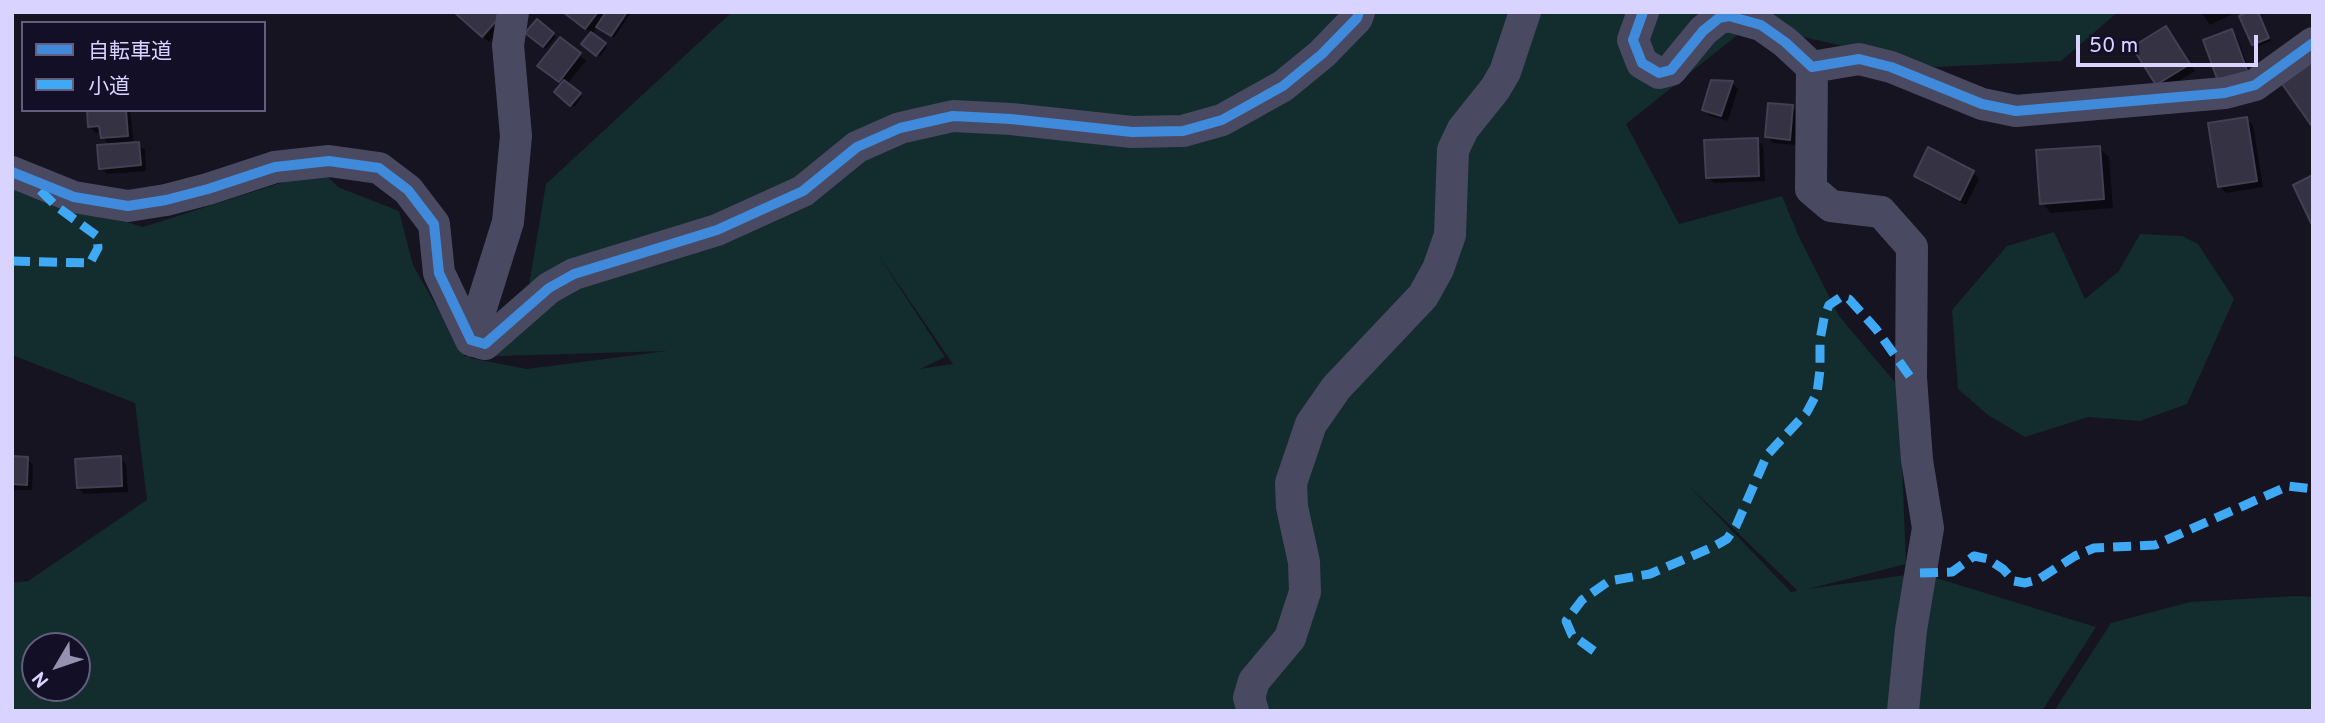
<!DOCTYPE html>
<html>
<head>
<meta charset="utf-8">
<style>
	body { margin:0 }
	#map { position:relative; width:2325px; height:723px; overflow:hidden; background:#161421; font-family:Overpass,"Noto Sans JP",sans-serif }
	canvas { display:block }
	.frame { position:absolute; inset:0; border:14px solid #d9d4ff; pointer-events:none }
	.legend { position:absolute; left:21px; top:21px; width:245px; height:91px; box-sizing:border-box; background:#130f26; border:2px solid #625e7d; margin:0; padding:9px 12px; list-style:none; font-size:21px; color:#d9d4ff }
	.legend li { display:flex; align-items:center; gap:14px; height:35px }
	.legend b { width:35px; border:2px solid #625e7d }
	.north { position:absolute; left:21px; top:632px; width:70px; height:70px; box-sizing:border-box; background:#130f26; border:2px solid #625e7d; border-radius:50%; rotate:231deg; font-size:19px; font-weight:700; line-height:28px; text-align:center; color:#d9d4ff }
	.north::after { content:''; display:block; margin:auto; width:24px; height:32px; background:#9591b1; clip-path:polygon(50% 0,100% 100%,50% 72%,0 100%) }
	.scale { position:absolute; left:2076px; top:35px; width:182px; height:32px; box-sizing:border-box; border:4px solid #d9d4ff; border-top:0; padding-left:9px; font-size:21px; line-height:24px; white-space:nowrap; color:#d9d4ff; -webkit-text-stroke:5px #130f26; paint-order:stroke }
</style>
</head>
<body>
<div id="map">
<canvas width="2325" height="723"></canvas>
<div class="frame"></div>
<ul class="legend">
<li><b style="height:9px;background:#408adc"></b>自転車道</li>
<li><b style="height:9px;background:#3fa9f5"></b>小道</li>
</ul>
<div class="north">N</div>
<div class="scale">50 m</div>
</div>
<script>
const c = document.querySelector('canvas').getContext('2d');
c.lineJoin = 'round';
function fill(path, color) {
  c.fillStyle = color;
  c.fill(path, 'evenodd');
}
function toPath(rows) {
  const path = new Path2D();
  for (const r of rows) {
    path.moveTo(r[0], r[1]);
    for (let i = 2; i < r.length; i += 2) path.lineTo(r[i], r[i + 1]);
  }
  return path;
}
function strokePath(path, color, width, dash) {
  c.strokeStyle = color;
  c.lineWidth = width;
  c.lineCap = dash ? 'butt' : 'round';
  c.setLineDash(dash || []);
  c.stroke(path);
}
const green = toPath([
	[732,12,2118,12,2061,61,1936,67,1750,25,1626,124,1679,224,1782,196,1799,237,1839,316,1899,387,1906,564,1808,589,1920,573,2096,627,2042,711,12,711,12,583,28,581,147,500,135,403,12,355,12,187,143,227,321,170,338,187,399,211,413,265,465,357,594,271,528,291,546,184],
	[877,253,953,364,920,369,945,357],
	[667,351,527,369,470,358,470,357],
	[1689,486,1797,590,1797,591,1791,592],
	[35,646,77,646,77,688,35,688],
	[2054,232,2085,299,2119,271,2140,234,2182,236,2198,244,2234,299,2187,404,2140,421,2088,417,2025,437,1988,415,1958,389,1952,310,2007,246],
	[2296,596,2313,597,2313,711,2054,711,2111,623,2190,602]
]);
const shadow = toPath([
	[563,12,628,12,630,14,614,38,598,26,591,35,607,47,600,57,586,47,592,33],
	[2201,12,2237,12,2210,25],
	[2258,12,2271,41,2257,47,2242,17],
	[456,13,510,18,489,42],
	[537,21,556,37,546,49,527,33],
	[2166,28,2172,34,2195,71,2163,90,2157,84],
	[2231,31,2237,37,2253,79,2227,89],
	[560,39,586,61,567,84,582,97,574,107,556,92,562,85,545,72],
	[1732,83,1738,89,1728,121,1710,116,1704,109],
	[1792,107,1798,113,1796,145,1773,143,1767,136],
	[88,110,130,110,134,144,138,144,145,150,146,171,107,174,101,168,111,146,102,137,102,132,96,133,90,127],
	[2246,119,2253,125,2263,187,2226,193,2219,186],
	[1757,139,1763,146,1765,181,1714,183,1708,177],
	[2099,148,2109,157,2113,208,2051,213,2042,203],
	[1929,150,1973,172,1979,179,1966,205,1922,182,1916,176],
	[12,458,27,459,33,465,32,490,12,490],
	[120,458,126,464,128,492,84,494,78,488]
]);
const building = toPath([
	[454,12,504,12,482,37,454,12],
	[563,12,598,12,585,29,563,12],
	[606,12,627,12,611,36,596,27,606,12],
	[2248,12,2258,12,2269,38,2252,45,2239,16,2248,12],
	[537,19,554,33,543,47,525,33,537,19],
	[2166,26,2190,64,2156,85,2132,47,2166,26],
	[2232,29,2248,73,2219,84,2203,40,2232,29],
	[591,32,606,43,596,56,581,44,591,32],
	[560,37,581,53,559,82,537,66,560,37],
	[2313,59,2313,123,2311,125,2280,81,2313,59],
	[564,80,581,93,570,106,554,92,564,80],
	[1711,80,1733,81,1721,116,1702,110,1711,80],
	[1768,103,1793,105,1790,140,1765,137,1768,103],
	[87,110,126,110,128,136,101,138,99,126,88,127,87,110],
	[2247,117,2257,181,2218,187,2208,123,2247,117],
	[1758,138,1759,176,1706,178,1704,140,1758,138],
	[139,142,141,165,99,169,97,145,139,142],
	[2100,146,2104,199,2040,204,2036,150,2100,146],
	[1928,147,1974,171,1960,200,1914,176,1928,147],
	[2313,175,2313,223,2311,223,2293,185,2313,175],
	[12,456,28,457,27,485,12,484,12,456],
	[121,456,122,486,77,488,75,459,121,456]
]);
const minor = toPath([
	[1643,12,1633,40,1642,63,1659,73,1671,70,1703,31,1719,18,1729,16,1761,25,1785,42,1812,67,1859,59,1891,67,1982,104,2016,111,2225,93,2255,85,2313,43],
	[1812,67,1811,189,1831,206,1881,212,1912,247,1911,378,1917,460,1928,528,1911,630,1903,711],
	[12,172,74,197,128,206,166,200,208,189,275,167,329,161,379,168,408,190,434,224,439,273,471,340,485,344,549,288,574,274,717,230,803,191,857,147,900,128,953,116,1011,119,1132,132,1183,131,1222,120,1283,86,1322,54,1357,18,1359,12],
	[471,340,508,222,516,136,508,45,513,12],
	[1253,711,1249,698,1254,681,1290,638,1305,592,1304,562,1292,507,1291,483,1311,424,1336,388,1423,296,1438,269,1450,235,1453,150,1463,129,1495,89,1505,72,1525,12]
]);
const quiet = toPath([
	[12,261,90,263,98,248,97,236,56,206,35,185],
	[1920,573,1952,572,1974,556,1988,559,2003,569,2014,581,2025,583,2039,579,2075,556,2094,548,2155,545,2288,486,2313,489],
	[1594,651,1572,635,1566,621,1582,600,1609,581,1650,574,1713,547,1727,539,1736,526,1767,455,1807,412,1817,393,1820,370,1820,340,1824,318,1829,305,1841,297,1849,299,1876,329,1911,378]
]);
const cycleway = toPath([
	[1643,12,1633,40,1642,63,1659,73,1671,70,1703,31,1719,18,1729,16,1761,25,1785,42,1812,67,1859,59,1891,67,1982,104,2016,111,2225,93,2255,85,2313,43],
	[12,172,74,197,128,206,166,200,208,189,275,167,329,161,379,168,408,190,434,224,439,273,471,340,485,344,549,288,574,274,717,230,803,191,857,147,900,128,953,116,1011,119,1132,132,1183,131,1222,120,1283,86,1322,54,1357,18,1359,12]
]);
fill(green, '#132c2d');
fill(shadow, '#0007');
fill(building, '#343243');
strokePath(building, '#433f54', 2);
strokePath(minor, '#4a4962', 32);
strokePath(quiet, '#3fa9f5', 9, [18, 9]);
strokePath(cycleway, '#408adc', 10);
</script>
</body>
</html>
